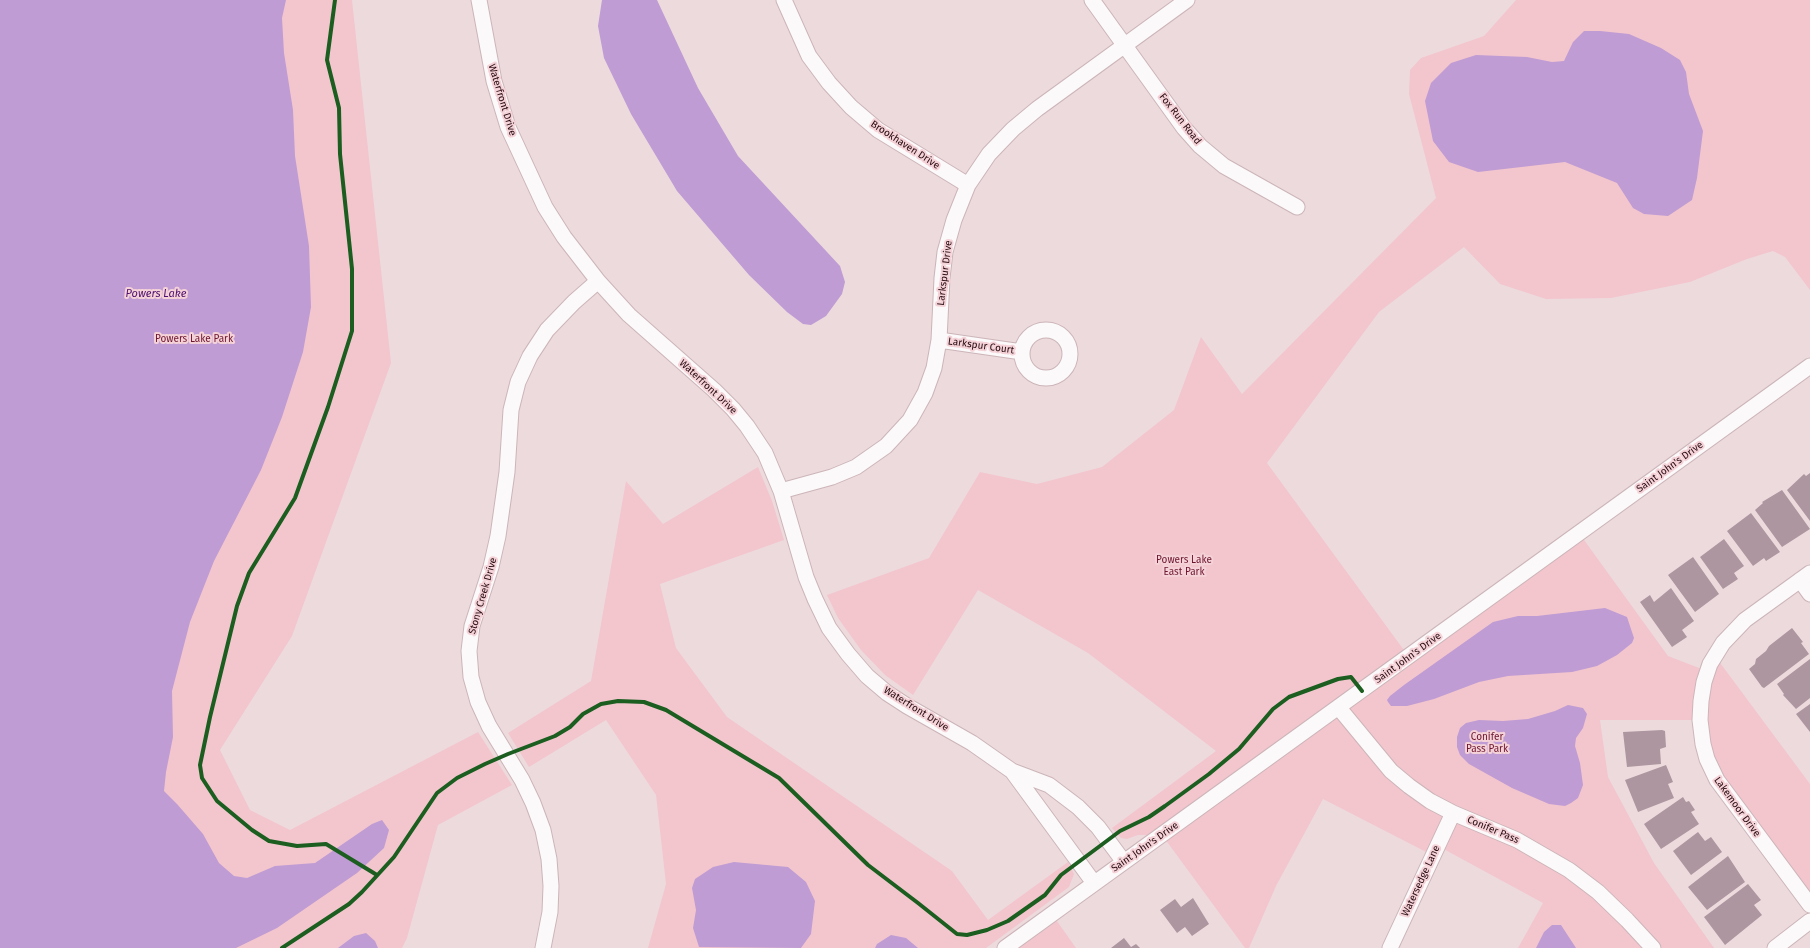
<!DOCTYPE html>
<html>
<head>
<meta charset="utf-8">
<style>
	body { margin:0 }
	canvas { display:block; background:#ecdadd }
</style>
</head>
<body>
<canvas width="1810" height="948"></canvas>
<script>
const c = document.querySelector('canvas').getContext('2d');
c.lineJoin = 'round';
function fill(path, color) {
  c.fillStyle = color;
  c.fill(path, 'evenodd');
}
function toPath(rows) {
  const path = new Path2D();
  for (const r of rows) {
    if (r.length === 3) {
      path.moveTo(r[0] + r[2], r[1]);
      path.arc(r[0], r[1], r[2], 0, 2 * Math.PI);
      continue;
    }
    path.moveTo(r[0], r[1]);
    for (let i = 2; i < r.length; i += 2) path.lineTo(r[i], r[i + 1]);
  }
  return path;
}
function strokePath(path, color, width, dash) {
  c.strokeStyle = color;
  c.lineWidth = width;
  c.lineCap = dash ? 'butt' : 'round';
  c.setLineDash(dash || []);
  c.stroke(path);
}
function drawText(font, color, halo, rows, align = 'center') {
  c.font = font + ' "Fira Sans",sans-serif';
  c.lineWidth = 4;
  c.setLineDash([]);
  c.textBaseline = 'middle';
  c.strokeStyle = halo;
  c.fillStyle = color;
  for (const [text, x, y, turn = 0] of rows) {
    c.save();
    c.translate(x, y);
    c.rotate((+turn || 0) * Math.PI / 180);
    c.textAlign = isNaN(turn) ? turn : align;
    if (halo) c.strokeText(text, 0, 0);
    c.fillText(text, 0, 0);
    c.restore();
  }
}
const green = toPath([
	[0,0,352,0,391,363,292,636,220,750,250,810,290,830,478,732,512,785,438,825,407,938,402,948,0,948],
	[1516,0,1810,0,1810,290,1785,257,1773,251,1747,259,1690,282,1611,298,1546,299,1500,284,1464,247,1379,312,1267,463,1409,657,1579,533,1668,656,1707,671,1715,656,1810,784,1810,905,1725,791,1700,720,1600,720,1608,777,1654,863,1714,948,1518,948,1543,903,1438,846,1432,855,1323,799,1276,886,1249,948,1245,948,1162,835,1138,835,1127,839,1121,838,1112,828,1216,751,1088,653,978,590,913,695,885,675,861,650,838,618,827,595,929,558,980,472,1037,484,1102,467,1174,410,1201,337,1242,394,1436,198,1409,94,1410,70,1421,58,1484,36],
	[758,467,772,501,784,540,660,584,676,648,727,717,952,871,988,920,1068,862,1074,874,1069,887,986,948,648,948,666,884,656,795,606,720,529,767,508,733,591,681,626,481,663,524],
	[1052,914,1076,948,1006,948]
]);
const water = toPath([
	[0,0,286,0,282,18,284,53,293,110,295,156,309,246,311,307,303,352,282,417,261,470,214,561,190,622,172,691,173,737,166,772,164,791,177,804,203,834,219,863,234,876,247,878,275,866,315,863,372,824,382,820,389,830,384,848,357,873,277,928,236,948,0,948],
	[602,0,657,0,698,88,738,156,840,266,845,282,842,294,826,316,811,325,803,324,787,312,749,275,677,191,631,114,604,58,598,26],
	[1584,31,1600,31,1629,34,1661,48,1680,60,1686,72,1689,94,1703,131,1697,178,1692,200,1668,216,1644,214,1633,208,1617,183,1565,162,1478,172,1449,162,1433,141,1425,101,1431,83,1451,63,1476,55,1527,57,1552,62,1564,61,1573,42],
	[1605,608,1627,617,1634,638,1632,643,1617,655,1597,666,1572,672,1508,676,1479,682,1434,699,1407,706,1391,706,1388,702,1387,700,1390,696,1404,685,1493,622,1518,616,1537,616],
	[1568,705,1583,708,1587,714,1583,728,1576,738,1575,746,1580,763,1583,785,1578,798,1571,803,1565,806,1549,804,1512,788,1469,764,1460,755,1457,747,1457,737,1460,728,1466,723,1479,720,1503,721,1528,719,1555,711],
	[734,862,788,867,806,882,815,901,811,934,801,948,699,947,693,928,696,910,692,888,695,879,713,867],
	[1552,925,1561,925,1576,948,1536,948,1544,932],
	[366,933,375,941,378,948,338,948,354,936],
	[891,935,906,938,918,948,875,948,877,944]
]);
const building = toPath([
	[1810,473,1810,521,1787,490,1804,474,1806,476],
	[1782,490,1810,529,1782,547,1755,510,1763,503,1762,502],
	[1751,513,1780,552,1766,561,1764,558,1753,566,1727,531],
	[1724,539,1744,566,1734,573,1738,579,1723,589,1700,557],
	[1693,557,1719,594,1695,612,1668,575],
	[1671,588,1694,621,1682,630,1687,637,1672,647,1640,602,1650,595,1654,602],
	[1792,628,1803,642,1801,643,1809,654,1764,688,1762,687,1749,669,1755,664,1756,659,1766,651,1769,646],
	[1810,659,1810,698,1796,709,1783,695,1784,694,1777,684],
	[1810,704,1810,732,1796,714],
	[1662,730,1665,731,1666,747,1660,749,1661,764,1627,767,1623,732],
	[1666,765,1673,782,1668,784,1674,798,1638,812,1625,780],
	[1683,797,1686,802,1689,801,1695,810,1691,812,1699,824,1661,849,1644,824],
	[1698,832,1705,841,1711,837,1722,852,1691,875,1673,851],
	[1728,856,1745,882,1707,910,1688,887],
	[1748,884,1761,900,1754,905,1762,915,1725,945,1704,917],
	[1193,898,1209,924,1192,936,1185,927,1177,933,1160,910,1175,899,1181,907],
	[1124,938,1131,947,1136,944,1140,948,1111,948]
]);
const minor = toPath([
	[479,0,494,81,508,127,545,207,564,237,598,281,629,315,714,390,733,409,747,426,765,453,781,491,806,577,815,599,829,628,848,654,867,676,887,693,907,706,972,743,1012,771,1049,785,1078,807,1098,827,1124,862],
	[784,0,809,56,829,83,851,107,878,130,968,185],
	[1092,0,1184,128,1200,146,1224,166,1297,207],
	[1046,354,24],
	[939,340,1022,352],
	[781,491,832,477,856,467,886,446,910,420,925,393,934,368,939,340,942,278,945,252,954,220,968,185,989,154,1013,129,1037,109,1187,0],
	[1810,573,1745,620,1723,643,1710,664,1704,682,1701,701,1700,720,1703,744,1707,759,1717,780,1810,905],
	[1800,580,1810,594],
	[1339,708,1391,771,1409,786,1430,801,1453,813,1517,840,1569,870,1598,892,1627,920,1653,948],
	[1012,771,1094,883],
	[543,948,550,912,551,886,549,859,543,830,533,803,522,780,489,726,478,702,471,677,469,651,472,626,491,567,498,536,507,472,511,410,518,382,530,356,547,330,574,302,598,281],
	[1005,948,1810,366],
	[1390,948,1453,813],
	[1775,948,1810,921]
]);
const cycleway = toPath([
	[335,0,327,60,339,108,340,154,352,269,352,331,328,407,295,498,249,573,237,606,210,717,200,765,202,778,217,801,252,830,269,841,297,846,326,844,377,875],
	[282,948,349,904,362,892,394,857,437,793,457,778,485,764,508,754,555,736,570,727,583,714,601,704,618,701,644,702,666,710,779,778,868,865,918,903,957,934,967,935,987,930,1008,921,1045,895,1061,875,1108,840,1120,831,1149,817,1165,806,1209,774,1239,749,1273,709,1289,697,1338,679,1351,677,1362,691]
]);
const streetNames = [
	["Waterfront Drive",502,100,73],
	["Fox Run Road",1180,119,52],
	["Brookhaven Drive",905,145,33],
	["Larkspur Drive",945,273,-83],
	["Larkspur Court",981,346,8],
	["Waterfront Drive",708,387,43],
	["Saint John's Drive",1670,467,-36],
	["Stony Creek Drive",483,596,-74],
	["Saint John's Drive",1408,658,-36],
	["Waterfront Drive",916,709,32],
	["Lakemoor Drive",1737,807,54],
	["Conifer Pass",1493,830,23],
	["Saint John's Drive",1145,847,-35],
	["Watersedge Lane",1421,881,-65]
];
const parkNames = [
	["Powers Lake Park",194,339],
	["Powers Lake",1184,560],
	["East Park",1184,572],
	["Conifer",1487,737],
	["Pass Park",1487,749]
];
const waterNames = [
	["Powers Lake",156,294]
];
fill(green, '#f3c6cd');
fill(water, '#bf9cd4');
fill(building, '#ae96a0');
strokePath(minor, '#ccb5b9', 17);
strokePath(minor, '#fcf9fa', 15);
strokePath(cycleway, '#1b5e20', 4);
drawText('10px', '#260a10', '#f4d2d7', streetNames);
drawText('10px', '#6c152f', '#f4d2d7', parkNames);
drawText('italic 11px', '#4c0f6f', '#f4d2d7', waterNames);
</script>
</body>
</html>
